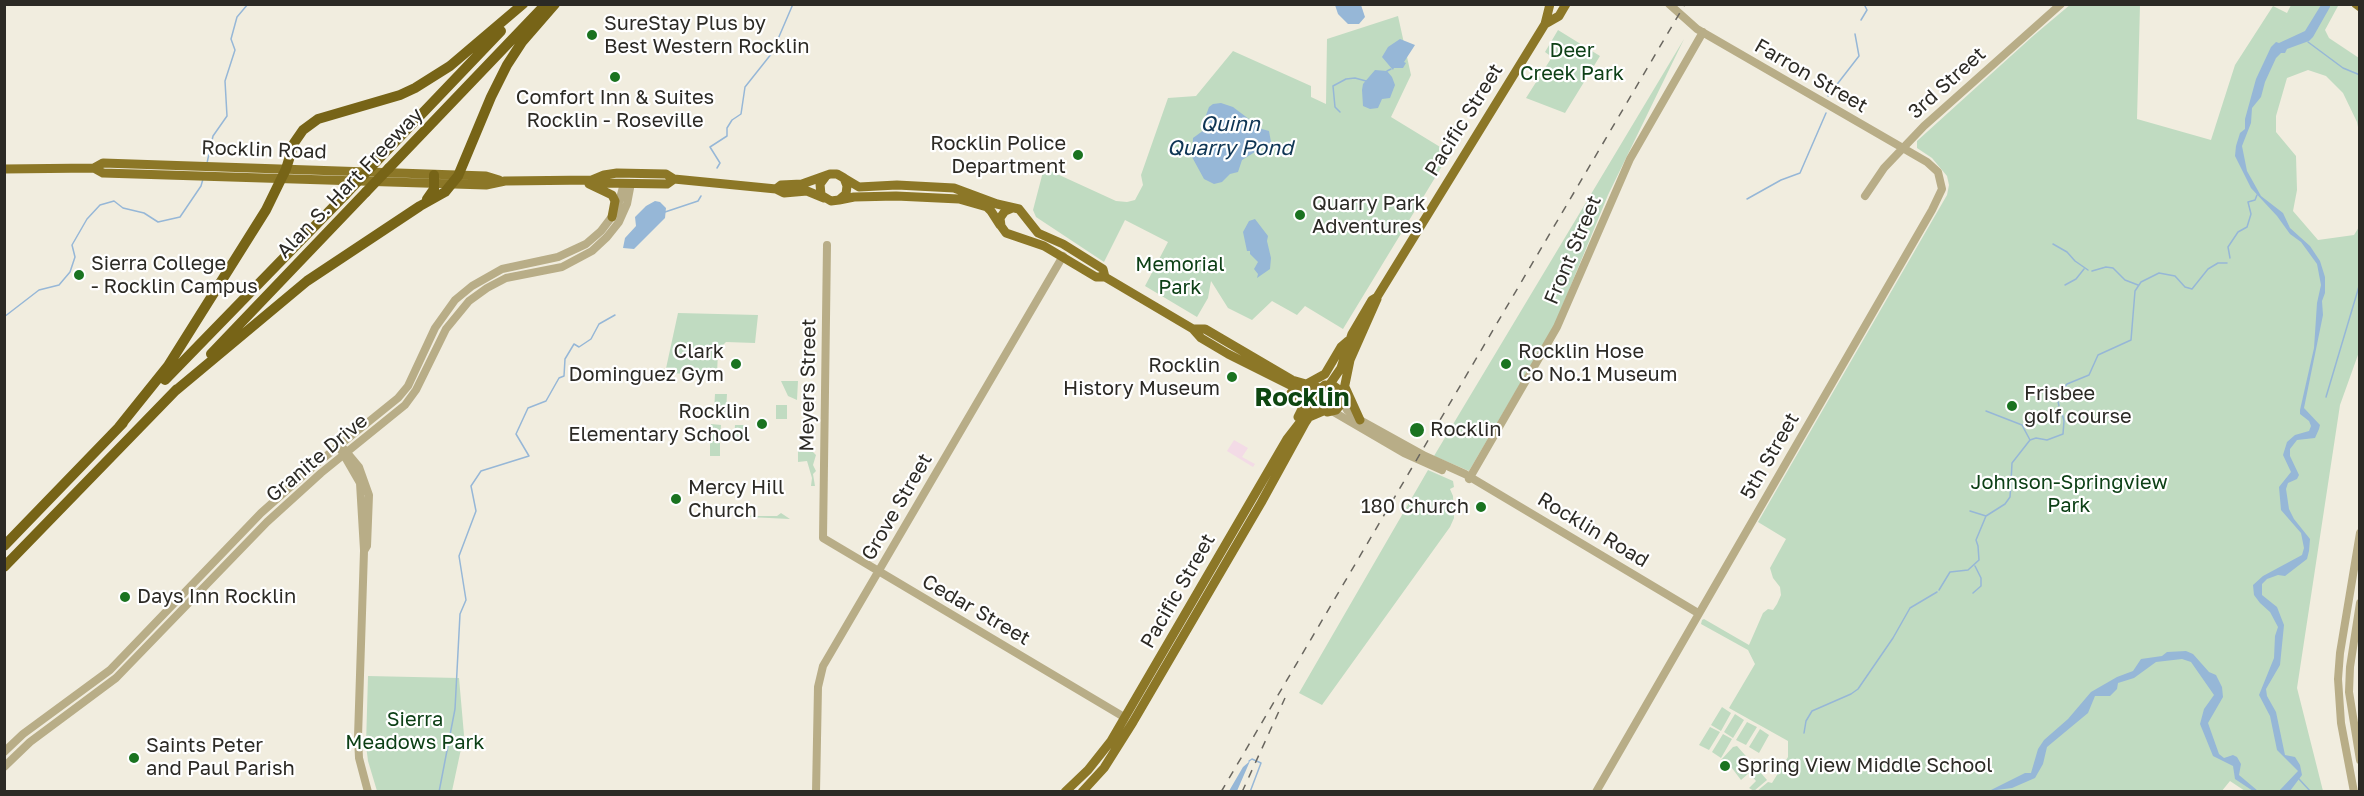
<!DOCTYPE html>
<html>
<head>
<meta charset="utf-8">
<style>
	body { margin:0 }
	#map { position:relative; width:2364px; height:796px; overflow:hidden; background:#f1eddf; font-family:"Golos Text",sans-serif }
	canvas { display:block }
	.frame { position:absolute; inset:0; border:6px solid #2c2a25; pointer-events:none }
</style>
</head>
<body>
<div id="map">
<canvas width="2364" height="796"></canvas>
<div class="frame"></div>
</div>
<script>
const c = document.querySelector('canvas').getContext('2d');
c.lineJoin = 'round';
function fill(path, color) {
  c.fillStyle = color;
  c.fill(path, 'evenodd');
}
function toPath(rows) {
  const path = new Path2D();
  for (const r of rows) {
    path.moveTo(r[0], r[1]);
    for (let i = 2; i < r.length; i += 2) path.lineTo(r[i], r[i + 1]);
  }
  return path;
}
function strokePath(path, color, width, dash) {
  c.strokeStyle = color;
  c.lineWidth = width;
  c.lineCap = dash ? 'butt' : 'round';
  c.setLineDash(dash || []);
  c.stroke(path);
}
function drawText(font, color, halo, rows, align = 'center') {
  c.font = font + ' "Golos Text",sans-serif';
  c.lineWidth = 4.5;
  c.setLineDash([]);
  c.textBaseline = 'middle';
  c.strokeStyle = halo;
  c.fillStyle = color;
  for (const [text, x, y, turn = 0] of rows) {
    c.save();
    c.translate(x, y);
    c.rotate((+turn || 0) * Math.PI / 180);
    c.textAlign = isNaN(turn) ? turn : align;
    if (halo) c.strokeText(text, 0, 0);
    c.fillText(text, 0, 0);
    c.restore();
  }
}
const industrial = toPath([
	[1234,440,1248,448,1242,457,1255,464,1253,467,1227,451]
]);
const green = toPath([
	[2071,4,2140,5,2137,119,2211,140,2235,65,2273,6,2287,13,2291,5,2337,4,2338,6,2325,30,2329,38,2359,58,2359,132,2357,122,2343,93,2326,76,2308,70,2287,78,2276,116,2276,132,2296,156,2297,190,2293,211,2318,240,2354,235,2359,227,2359,352,2340,405,2297,688,2323,791,2245,791,2230,781,2221,792,1757,791,1768,782,1772,783,1788,757,1788,741,1729,708,1755,664,1748,650,1701,624,1702,620,1704,619,1749,645,1763,613,1768,609,1773,610,1777,604,1781,595,1780,587,1773,578,1770,568,1786,539,1758,522,1947,195,1949,185,1947,176,1932,158,1917,148,1917,141,2033,36],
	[1398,16,1411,75,1391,117,1450,153,1343,329,1305,306,1297,315,1272,301,1252,320,1228,308,1211,281,1208,298,1197,317,1145,286,1168,242,1125,220,1104,262,1036,217,1033,210,1044,168,1116,201,1127,202,1135,200,1143,185,1141,175,1168,98,1196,96,1233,51,1311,86,1311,97,1326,104,1327,39],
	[1558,30,1600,56,1565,113,1526,98,1552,57,1545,52],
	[1684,39,1608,195,1555,324,1469,471,1434,456],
	[678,313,758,315,755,343,726,342,718,350,717,375,665,373],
	[781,381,798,381,797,400,788,396],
	[715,394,727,394,726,412,714,411],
	[776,405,787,405,787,419,776,419],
	[711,424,721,425,720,440,711,440],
	[735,425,744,425,744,441,734,440],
	[710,441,720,441,720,456,710,456],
	[803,447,809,448,816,455,813,465,816,471,813,474,815,486,811,486,812,478,807,461,798,462,798,450],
	[1428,470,1453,481,1454,487,1450,489,1453,496,1454,518,1450,527,1322,705,1299,693],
	[757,512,756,516,777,516,781,513,790,519,748,517],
	[368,676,459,678,464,735,452,791,377,791,368,761,366,745],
	[1722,707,1731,713,1721,731,1711,725],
	[1735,714,1744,720,1733,738,1724,732],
	[1747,722,1757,727,1746,745,1736,740],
	[1710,727,1720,732,1709,750,1699,745],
	[1760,729,1769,735,1759,753,1749,747],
	[1723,734,1732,739,1721,758,1712,752],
	[1737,746,1767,780,1754,791,1749,788,1756,781,1749,773,1741,780,1725,759,1721,760,1733,747]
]);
const water = toPath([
	[1335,5,1361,5,1365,17,1359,24,1348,24,1338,14],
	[2321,5,2330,5,2330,7,2313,37,2309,41,2287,49,2285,53,2281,53,2276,58,2265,82,2261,97,2252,108,2251,123,2242,146,2247,171,2261,196,2283,213,2290,228,2310,246,2320,261,2325,277,2325,293,2322,301,2323,315,2304,408,2320,425,2319,429,2315,438,2297,440,2290,449,2290,456,2299,475,2297,479,2288,483,2286,489,2289,509,2294,519,2310,539,2309,551,2307,559,2285,576,2278,575,2267,579,2262,584,2262,595,2277,607,2284,625,2280,665,2266,689,2267,696,2276,712,2285,755,2295,757,2300,765,2302,775,2290,791,2279,791,2298,771,2277,750,2270,716,2259,695,2274,658,2275,636,2278,627,2270,612,2260,603,2254,595,2253,585,2263,576,2302,555,2304,548,2301,533,2281,510,2279,487,2291,472,2283,455,2287,442,2295,435,2309,431,2311,426,2309,421,2300,414,2300,410,2314,348,2317,303,2321,285,2317,264,2301,242,2290,234,2277,216,2251,188,2235,156,2236,146,2240,133,2245,129,2245,119,2256,79,2271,47,2276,42,2279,43,2305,31],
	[1400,39,1415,45,1404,62,1406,63,1403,68,1394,68,1393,70,1382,57,1388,47],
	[1375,70,1387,71,1392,77,1395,85,1390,98,1382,99,1378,108,1370,109,1363,106,1362,90,1363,84],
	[1221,103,1233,107,1262,129,1269,131,1271,142,1242,160,1238,172,1230,174,1222,182,1214,184,1204,179,1192,157,1193,138,1204,130,1209,123,1205,118,1209,107,1213,104],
	[655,201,660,202,666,208,665,218,634,249,623,248,625,238,636,226,635,217,646,206],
	[1255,219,1268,236,1267,241,1271,258,1270,269,1257,278,1258,274,1254,269,1258,262,1250,254,1250,251,1247,251,1243,232,1249,221],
	[2186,651,2193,654,2209,672,2216,675,2222,687,2223,697,2208,723,2219,754,2224,758,2233,755,2237,757,2241,764,2239,775,2258,791,2253,791,2235,779,2233,766,2213,756,2200,724,2204,709,2214,695,2191,662,2182,659,2156,662,2134,678,2118,683,2117,689,2110,696,2095,696,2088,713,2047,747,2043,764,2035,778,2012,788,1989,791,2025,773,2031,773,2038,749,2044,740,2068,719,2091,692,2117,677,2133,671,2141,659,2162,656,2167,652],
	[1250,761,1237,791,1229,791,1243,767]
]);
const stream = toPath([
	[1861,20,1867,10,1864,4],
	[2308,42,2343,68,2360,75],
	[1387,71,1391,69],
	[1828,96,1859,56,1855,34],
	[1340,112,1335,107,1333,86,1346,79,1355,78,1366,81],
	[207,163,213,136,227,116,225,81,235,50,231,39,237,17,248,4],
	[717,168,720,163,710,147,727,136,727,128,732,120,741,114,745,87,772,53,793,4],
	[1747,199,1781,180,1800,173,1826,113],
	[665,212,698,201,701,196],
	[2053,244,2067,252,2075,261,2088,270],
	[2230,258,2228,247,2238,232,2247,227,2251,214,2248,202,2255,200,2257,195],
	[2092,271,2106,267,2113,268,2125,280,2138,285],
	[2065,285,2076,279,2084,269],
	[4,317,39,290,59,285,70,272,75,257,72,245,87,219,100,205,114,201,123,208,144,213,158,222,180,217,201,186,203,179],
	[2326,397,2360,283],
	[2059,406,2057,397,2067,384,2089,375,2098,355,2131,340,2135,291,2141,282,2159,273,2175,276,2185,287,2192,289,2208,269,2218,263,2227,263],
	[1986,411,2022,425,2030,440],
	[2011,482,2012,463,2030,440,2036,438,2047,440,2063,434,2064,421,2061,409],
	[1970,511,1986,516],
	[1939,590,1950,572,1968,570,1979,560,1978,546,1976,540,1986,516,2005,504,2010,497,2011,484],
	[1973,593,1981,586,1981,578,1975,566],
	[1804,733,1806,721,1812,711,1851,694,1858,689,1893,638,1910,608,1937,592],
	[1249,761,1252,759,1261,763,1250,792],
	[2299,779,2311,792],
	[439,792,455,709,460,614,466,600,459,556,476,511,471,486,481,471,529,456,516,434,528,408,546,401,559,378,564,376,565,359,574,344,579,347,591,339,599,324,615,315]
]);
const minor = toPath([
	[1865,196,1884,168,1924,126,2061,4],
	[827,245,823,538,1124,717],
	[1342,400,1347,410,1360,420,1425,456,1465,474,1698,613],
	[1332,411,1404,453,1442,470],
	[344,449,359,467,369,495,367,546,364,551,358,737,359,758,368,792],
	[341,450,360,483,364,550],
	[1469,479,1557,327,1630,159,1703,32],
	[2360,603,2350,667,2349,692,2360,760],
	[4,752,23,734,110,670,261,513,315,465,398,398,408,386,435,328,455,300,472,286,502,269,558,257,586,244,601,231,617,210,624,183],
	[4,767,30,742,116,678,267,522,321,473,405,405,416,390,446,329,469,301,487,288,506,278,562,267,592,251,607,237,619,222,627,204,631,183],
	[816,792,818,687,823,666,1063,256],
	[1596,792,1932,210,1942,189,1938,172,1927,162,1697,29,1669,4],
	[2354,792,2341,723,2338,679,2340,653,2360,533]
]);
const major = toPath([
	[2356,4,2360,7],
	[1545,24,1559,16,1566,4],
	[94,168,103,173,486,185,505,181,592,180,604,183,667,184,674,179],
	[4,169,94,168,103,163,486,176,499,180],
	[844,178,859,187,897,185,954,188,997,204,1019,209,1038,233,1063,244,1103,269,1105,277],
	[592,180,604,175,617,173,666,174,674,179,776,189,784,193,807,191,824,198],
	[589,184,612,195,615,201,612,217],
	[776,189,781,185,802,184,830,174,837,174,844,178,847,186,846,194,839,200,831,201,821,195,820,184,826,176],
	[839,200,854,197,896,196,959,199,987,207,991,211,1000,225],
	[1012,208,1005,211,1000,218,1001,226,1006,233,1044,246,1096,277,1105,277,1193,329,1201,338,1228,354,1308,394,1315,400],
	[1193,329,1205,329,1292,380,1320,388],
	[1330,384,1341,368,1352,334,1372,300,1377,297,1545,24,1550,4],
	[1305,385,1325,374,1341,347,1348,341],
	[1345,387,1360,420],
	[1342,392,1334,386,1325,385,1317,392,1315,403,1327,412,1336,410,1341,404,1350,360,1377,299],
	[1291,393,1303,402,1303,407,1298,417],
	[1065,792,1088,770,1111,741,1287,439,1315,403],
	[1082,792,1104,768,1133,722,1261,503,1305,423,1309,417,1323,411]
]);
const highway = toPath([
	[372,166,501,31],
	[389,168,546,4],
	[427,199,434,189,434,175],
	[211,354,366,192],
	[165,380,345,195],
	[174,392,307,281,420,206,445,192,458,176,491,97,507,65,522,42,555,4],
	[119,427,168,366,266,210,286,169,294,143,303,130,318,119,400,95,415,88,450,66,523,4],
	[4,546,123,423],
	[4,567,177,389]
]);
const rail = toPath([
	[1221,792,1685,4],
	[1242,792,1285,698]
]);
const highwayBridge = toPath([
	[366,192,389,168],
	[345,195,372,166]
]);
const markers = [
	[592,35,6,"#1a7320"],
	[615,77,6,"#1a7320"],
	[1078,155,6,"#1a7320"],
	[1300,215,6,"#1a7320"],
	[79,275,6,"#1a7320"],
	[736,364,6,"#1a7320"],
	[1506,364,6,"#1a7320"],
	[1232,377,6,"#1a7320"],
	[2012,406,6,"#1a7320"],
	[762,424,6,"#1a7320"],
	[1417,430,8,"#1a7320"],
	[676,499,6,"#1a7320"],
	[1481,507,6,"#1a7320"],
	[125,597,6,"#1a7320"],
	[134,758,6,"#1a7320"],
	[1725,766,6,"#1a7320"]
];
const poiNames = [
	["SureStay Plus by",604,24],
	["Best Western Rocklin",604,47],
	["Comfort Inn & Suites",615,98,"center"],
	["Rocklin - Roseville",615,121,"center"],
	["Rocklin Police",1066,144,"right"],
	["Department",1066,167,"right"],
	["Quarry Park",1312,204],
	["Adventures",1312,227],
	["Sierra College",91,264],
	["- Rocklin Campus",91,287],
	["Clark",724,352,"right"],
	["Dominguez Gym",724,375,"right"],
	["Rocklin Hose",1518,352],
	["Co No.1 Museum",1518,375],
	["Rocklin",1220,366,"right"],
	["History Museum",1220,389,"right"],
	["Frisbee",2024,394],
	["golf course",2024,417],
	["Rocklin",750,412,"right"],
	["Elementary School",750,435,"right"],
	["Rocklin",1430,430],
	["Mercy Hill",688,488],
	["Church",688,511],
	["180 Church",1469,507,"right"],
	["Days Inn Rocklin",137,597],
	["Saints Peter",146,746],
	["and Paul Parish",146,769],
	["Spring View Middle School",1737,766]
];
const parkNames = [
	["Deer",1572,51],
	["Creek Park",1572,74],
	["Memorial",1180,265],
	["Park",1180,288],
	["Johnson-Springview",2069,483],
	["Park",2069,506],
	["Sierra",415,720],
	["Meadows Park",415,743]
];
const streetNames = [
	["Farron Street",1811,76,30],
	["3rd Street",1947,83,-42],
	["Pacific Street",1464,120,-58],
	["Rocklin Road",264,150,2],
	["Alan S. Hart Freeway",350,183,-46],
	["Front Street",1573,250,-67],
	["Meyers Street",808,385,-89],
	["5th Street",1770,456,-60],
	["Granite Drive",317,458,-40],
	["Grove Street",897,507,-60],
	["Rocklin Road",1593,530,31],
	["Pacific Street",1178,591,-60],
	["Cedar Street",976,610,30]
];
const waterNames = [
	["Quinn",1230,124],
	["Quarry Pond",1230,148]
];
const districtNames = [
	["Rocklin",1302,398]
];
fill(industrial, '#f3dbe6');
fill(green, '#c0dbc1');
fill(water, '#96b7d7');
strokePath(stream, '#96b7d7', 1.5);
strokePath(minor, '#b8ad87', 8);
strokePath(major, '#8c7727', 9);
strokePath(highway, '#776417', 10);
strokePath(rail, '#69665f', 1.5, [8, 8]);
strokePath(highwayBridge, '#776417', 10);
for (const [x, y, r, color] of markers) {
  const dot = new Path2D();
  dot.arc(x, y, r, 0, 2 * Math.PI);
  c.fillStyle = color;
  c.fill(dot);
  strokePath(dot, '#fff', 2);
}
drawText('20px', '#2c2a25', '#fff', poiNames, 'left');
drawText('20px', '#0d4016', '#fff', parkNames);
drawText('20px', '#2c2a25', '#fff', streetNames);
drawText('italic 21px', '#0e3554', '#fff', waterNames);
drawText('bold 26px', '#0e4611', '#fff', districtNames);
</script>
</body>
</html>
